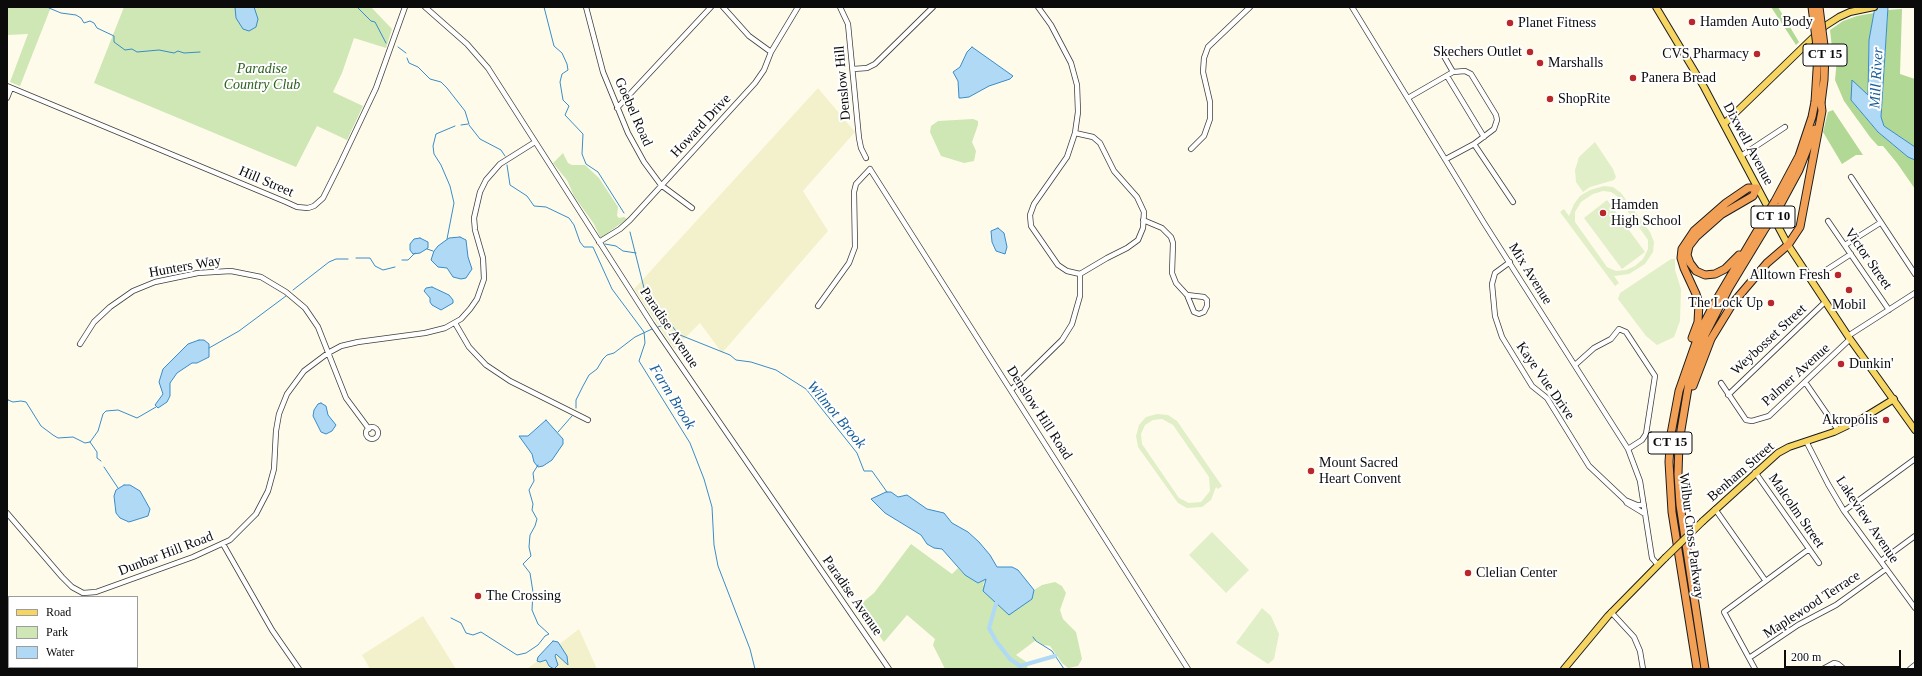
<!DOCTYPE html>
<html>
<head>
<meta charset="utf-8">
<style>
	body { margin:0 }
	#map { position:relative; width:1922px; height:676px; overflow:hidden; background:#fffbea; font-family:Georgia,serif }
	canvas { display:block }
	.frame { position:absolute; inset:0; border:8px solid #0b0b0b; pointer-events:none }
	.legend { position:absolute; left:8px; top:596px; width:130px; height:72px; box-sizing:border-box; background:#fff; border:1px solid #9d9d9d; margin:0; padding:5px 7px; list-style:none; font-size:12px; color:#0b0b0b }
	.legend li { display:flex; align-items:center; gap:8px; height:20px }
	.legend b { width:20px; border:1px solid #9d9d9d }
	.scale { position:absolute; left:1784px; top:650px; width:117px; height:18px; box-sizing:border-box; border:2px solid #0b0b0b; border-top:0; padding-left:5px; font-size:12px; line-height:14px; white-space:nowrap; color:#0b0b0b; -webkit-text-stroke:3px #fff; paint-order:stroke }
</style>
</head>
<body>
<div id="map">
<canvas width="1922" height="676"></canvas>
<div class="frame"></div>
<ul class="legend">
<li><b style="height:5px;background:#f6d562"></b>Road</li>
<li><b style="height:11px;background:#cee7b5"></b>Park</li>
<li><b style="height:11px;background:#b0d9f5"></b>Water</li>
</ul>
<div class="scale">200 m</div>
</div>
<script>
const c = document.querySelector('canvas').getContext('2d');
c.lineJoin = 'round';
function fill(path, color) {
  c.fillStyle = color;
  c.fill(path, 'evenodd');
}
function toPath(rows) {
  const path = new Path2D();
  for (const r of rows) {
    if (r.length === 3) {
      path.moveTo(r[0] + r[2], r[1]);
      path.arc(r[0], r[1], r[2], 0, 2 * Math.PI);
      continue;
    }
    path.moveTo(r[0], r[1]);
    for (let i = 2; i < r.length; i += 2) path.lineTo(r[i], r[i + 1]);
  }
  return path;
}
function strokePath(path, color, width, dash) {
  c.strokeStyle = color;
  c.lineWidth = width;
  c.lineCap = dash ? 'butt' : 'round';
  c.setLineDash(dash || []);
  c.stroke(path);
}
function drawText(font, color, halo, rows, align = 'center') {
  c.font = font + ' Georgia,serif';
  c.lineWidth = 4;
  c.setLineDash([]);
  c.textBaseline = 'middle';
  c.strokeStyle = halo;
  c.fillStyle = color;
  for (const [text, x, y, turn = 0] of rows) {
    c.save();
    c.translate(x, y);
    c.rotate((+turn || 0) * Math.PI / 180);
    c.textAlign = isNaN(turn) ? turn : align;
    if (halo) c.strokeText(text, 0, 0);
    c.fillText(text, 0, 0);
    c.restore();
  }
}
const farmland = toPath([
	[818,88,855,132,803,191,828,231,722,353,700,323,674,349,634,289],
	[423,616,456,669,370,669,362,655],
	[579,629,597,669,527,669]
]);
const green = toPath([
	[7,7,51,7,20,86,10,82,28,34,7,35],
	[124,7,371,7,392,29,386,48,354,38,342,73,333,92,363,106,347,140,317,126,296,167,94,83],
	[973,119,978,121,978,125,972,142,976,151,974,161,964,163,941,156,930,132,931,126,938,121],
	[563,153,568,163,572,165,585,165,599,178,618,207,617,216,619,218,624,217,627,219,602,237,600,237,594,224,574,196,567,180,553,163],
	[911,544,952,574,958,568,965,575,978,583,986,578,983,585,1032,599,1034,590,1042,585,1055,582,1062,586,1066,593,1060,610,1063,619,1076,632,1082,659,1078,666,1068,668,1062,663,1050,646,1043,645,1036,640,1016,655,1028,663,1027,669,945,669,933,645,935,639,907,615,884,642,871,624,867,627,856,608,874,593]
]);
const forest = toPath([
	[1771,7,1778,7,1799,42,1796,45],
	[1902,9,1900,74,1915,79,1915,147,1884,126,1881,118,1888,10],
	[1874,13,1869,40,1868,95,1851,100,1878,132,1908,157,1915,160,1915,189,1897,163,1883,146,1878,146,1870,137,1844,101,1835,80,1837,59,1832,48,1830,30,1843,21,1857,16],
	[1833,110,1863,155,1856,155,1842,164,1823,132,1828,112]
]);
const pitch = toPath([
	[1595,142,1613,169,1616,177,1614,180,1590,187,1583,192,1576,182,1575,170,1579,157],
	[1604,186,1613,187,1621,193,1650,232,1654,242,1653,252,1645,264,1629,274,1614,276,1619,283,1615,286,1560,212,1564,209,1569,216,1574,204,1580,196,1590,190],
	[1603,191,1611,192,1617,196,1648,240,1648,249,1643,259,1635,266,1626,270,1616,271,1607,267,1575,222,1575,212,1581,202,1593,194],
	[1607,200,1645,252,1622,269,1584,218],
	[1671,259,1675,259,1675,270,1681,289,1680,321,1674,337,1657,345,1646,336,1618,299,1620,293],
	[1157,414,1168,415,1177,421,1222,486,1218,489,1216,487,1211,500,1202,507,1187,508,1178,503,1138,447,1136,436,1139,425,1146,417],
	[1162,419,1173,425,1209,477,1210,491,1201,502,1189,503,1179,498,1142,444,1141,434,1145,425,1153,420],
	[1212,532,1249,570,1226,593,1189,555],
	[1262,608,1271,616,1279,634,1274,659,1268,664,1236,643]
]);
const water = toPath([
	[235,7,254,7,258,19,256,27,249,31,243,29,236,18,235,7],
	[1875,7,1888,7,1881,117,1884,126,1915,147,1915,160,1908,157,1878,132,1851,100,1852,80,1868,95,1869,40,1875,7],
	[972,47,1013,76,1010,79,989,86,969,97,961,98,959,98,958,81,953,72,960,67,967,52,972,47],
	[998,228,1004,233,1007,247,1005,254,996,251,992,242,991,231,998,228],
	[460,237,466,240,468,257,472,269,466,278,461,279,453,277,447,268,438,267,431,260,434,251,438,246,449,238,460,237],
	[420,238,428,242,428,248,420,253,413,254,410,250,410,244,414,239,420,238],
	[432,287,449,295,453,300,453,303,441,310,432,305,430,302,430,298,424,291,426,288,432,287],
	[199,340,204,340,209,344,209,357,197,363,192,363,177,373,170,383,170,396,167,402,158,408,155,405,163,394,159,382,163,369,188,344,199,340],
	[321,403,326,406,328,415,336,425,332,431,326,434,321,432,313,416,314,410,318,404,321,403],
	[546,420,563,439,563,444,552,460,543,466,538,467,534,462,532,454,519,436,528,436,546,420],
	[124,485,130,485,140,491,150,509,148,516,129,522,120,518,116,513,114,496,116,490,124,485],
	[886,492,891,492,898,497,907,495,927,509,944,513,952,523,968,532,979,542,990,555,997,567,1012,567,1018,570,1034,590,1032,599,1009,615,983,591,986,579,978,583,965,575,942,549,934,548,927,544,921,535,885,513,871,499,886,492],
	[553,641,558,642,567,656,568,665,556,654,555,656,558,665,554,669,549,666,546,660,540,662,537,661,538,657,553,641]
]);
const stream = toPath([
	[357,7,371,21,375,22,386,43],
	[544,7,554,46,562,53,567,64,568,70,562,74,560,82,563,100,569,106,565,115,583,134,582,154,586,164,598,172,624,213],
	[49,8,61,13,76,15,81,18,84,23,90,21,94,23,97,28,114,36,114,42,125,50,132,49,137,52,159,50,174,53,178,51,184,53,200,52],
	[398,47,406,53],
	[407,58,409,63,418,67,430,79,441,82,447,88,465,111,469,124],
	[461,125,468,124],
	[469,125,480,139,501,150,505,156],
	[507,165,510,185,527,196,534,206,546,207,569,218,574,225,580,242,584,247,593,247,612,289,644,332,645,343,639,361,690,443,704,479,712,507,714,545,718,566,750,649,755,669],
	[630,232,644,288,678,334],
	[447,239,454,203,450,186,441,165,434,154,433,146,436,134,455,126],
	[605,244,616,246,623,251,636,253],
	[427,249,433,251],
	[356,258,370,258,375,266,383,270,395,267],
	[402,260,408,260,415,253],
	[293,290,329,262,336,259,348,259],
	[658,327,666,324,672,325],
	[680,335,730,355,736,360,751,362,776,370,806,389,857,453,864,471,872,471,887,492],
	[209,348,239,331,286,296],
	[7,397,8,400,13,402,21,401,26,402,41,426,53,435,58,438,73,437,85,443,90,442,93,438,98,431,103,414,106,411,118,410,137,418,156,407],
	[576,408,576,400,583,386,589,375,597,369,603,359,607,355,614,353,635,337,652,329],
	[558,432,572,416],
	[90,442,97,452,97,458,101,461],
	[104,467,118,488],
	[451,618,461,623,466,633,473,635,481,632,517,655,526,653,538,645,545,636,549,634,538,624,532,610,533,592,530,573,523,564,531,556,529,547,530,535,535,526,537,519,532,510,533,504,529,490,534,481,533,473,538,465],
	[1033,637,1036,641,1052,651,1064,669]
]);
const canal = toPath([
	[998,601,996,604,989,628,996,641,1010,659,1020,666,1055,656]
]);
const minor = toPath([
	[425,7,467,44,488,68,652,324,889,669],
	[586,7,603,72,628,133,644,162,661,185,692,208],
	[723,7,749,36,771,52],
	[840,7,848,24,859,138,861,148,866,158],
	[1352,7,1484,223,1628,449,1640,481,1652,558,1658,565],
	[853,69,867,68,875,64,933,7],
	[1453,72,1465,71,1471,74,1496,115,1497,120,1494,129,1474,144],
	[1447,76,1484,137],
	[7,86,286,202,297,207,308,208,314,206,323,198,340,164,376,88,405,7],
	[7,98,11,88],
	[1408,98,1453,72,1441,51],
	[617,108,711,7],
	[1075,133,1093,137,1100,143,1114,171,1137,197,1144,212,1143,228,1138,240,1127,248,1107,258,1080,274],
	[1191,149,1204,136,1210,119,1210,102,1203,72,1204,58,1208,47,1250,7],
	[1741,156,1785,127],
	[1446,159,1474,144,1513,202],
	[1851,177,1915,274],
	[1143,220,1162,228,1171,237,1173,243,1172,273,1176,283,1187,295,1194,312,1199,314,1204,312,1207,306,1207,300,1204,297,1187,295],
	[1828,221,1889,310],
	[599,242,620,229,630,220,755,83,764,70,771,52,798,7],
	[1845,245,1880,223],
	[1510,262,1495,273,1492,284,1495,316,1502,337,1532,386,1547,398,1589,466,1625,500],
	[1811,280,1851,254],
	[818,306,849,263,855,247,854,192,856,184,870,169,1188,669],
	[455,323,469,347,486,365,510,381,588,420],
	[1848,336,1915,293],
	[80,344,94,322,110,307,133,291,155,282,198,273,231,271,261,277,286,292,305,308,318,327,346,398,369,429],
	[1575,365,1594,348,1611,339,1619,329,1626,332,1655,376,1646,434,1642,440,1628,449],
	[1805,382,1838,430],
	[1721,383,1746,420,1752,421,1769,416,1850,339],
	[1012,389,1062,340,1072,324,1080,296,1080,274,1067,271,1058,265,1031,226,1030,215,1034,204,1067,157,1075,133,1078,112,1077,85,1071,63,1051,25,1038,7],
	[1728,395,1825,302],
	[372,433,6],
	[1806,441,1828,484,1844,511,1915,608],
	[1755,472,1819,563],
	[1644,505,1637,505,1625,500,1627,503,1645,514],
	[1715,509,1765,580],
	[1844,511,1915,459],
	[7,513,62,577,72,587,83,593,96,592,193,557,230,540,256,514,268,491,274,469,276,431,279,414,287,394,304,371,328,353,341,346,358,342,425,333,445,328,461,319,470,309,477,299,484,279,483,258,475,230,474,218,480,192,486,180,500,164,535,142],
	[223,544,272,630,299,669],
	[1881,561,1915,536],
	[1611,612,1634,637,1640,651,1643,669],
	[1749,658,1798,625,1836,605,1886,569],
	[1755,669,1724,612,1809,549],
	[1823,669,1834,663,1838,664,1844,669],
	[1910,669,1915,665]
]);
const major = toPath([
	[1656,7,1704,87,1788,245,1850,339,1915,430],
	[1724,124,1825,26,1839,17,1850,12,1874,7],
	[1703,521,1778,453,1789,447,1834,432,1863,418,1894,399],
	[1564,669,1608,616,1665,558]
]);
const highway = toPath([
	[1775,201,1799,156,1812,117,1815,102],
	[1779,207,1799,170,1815,129],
	[1692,338,1698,322,1699,303,1696,294,1684,268,1681,258,1682,249,1694,231,1726,203,1748,188,1757,188,1753,196,1722,214,1696,237,1689,246,1687,255,1690,263,1696,271,1705,275,1715,274,1725,269,1739,255],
	[1693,386,1711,339,1733,303,1767,263,1788,245,1800,227,1822,111,1821,103],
	[1697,669,1672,512,1669,462,1671,434,1679,391,1700,331,1714,304,1763,221],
	[1705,669,1680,505,1678,474,1679,442,1690,376,1705,335,1729,288,1766,227]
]);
const majorBridge = toPath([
	[1665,558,1703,521]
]);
const highwayBridge = toPath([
	[1812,7,1818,54,1815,102],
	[1819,7,1825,53,1824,80,1821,103],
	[1763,221,1775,201],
	[1766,227,1779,207]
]);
const markers = [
	[1692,22,4,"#b8272a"],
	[1510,23,4,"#b8272a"],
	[1530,52,4,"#b8272a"],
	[1757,54,4,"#b8272a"],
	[1540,63,4,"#b8272a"],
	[1633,78,4,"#b8272a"],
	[1550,99,4,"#b8272a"],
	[1603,213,4,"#b8272a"],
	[1838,275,4,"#b8272a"],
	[1849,290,4,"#b8272a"],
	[1771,303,4,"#b8272a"],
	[1841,364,4,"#b8272a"],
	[1886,420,4,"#b8272a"],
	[1311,471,4,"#b8272a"],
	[1468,573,4,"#b8272a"],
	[478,596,4,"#b8272a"]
];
const shields = [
	[1825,55,44],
	[1773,217,44],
	[1670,443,44]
];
const shieldNames = [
	["CT 15",1825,55],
	["CT 10",1773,217],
	["CT 15",1670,443]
];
const poiNames = [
	["Hamden Auto Body",1700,22],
	["Planet Fitness",1518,23],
	["Skechers Outlet",1522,52,"right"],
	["CVS Pharmacy",1749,54,"right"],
	["Marshalls",1548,63],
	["Panera Bread",1641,78],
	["ShopRite",1558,99],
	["Hamden",1611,205],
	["High School",1611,221],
	["Alltown Fresh",1830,275,"right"],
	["The Lock Up",1763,303,"right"],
	["Mobil",1849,305,"center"],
	["Dunkin'",1849,364],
	["Akropolis",1878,420,"right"],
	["Mount Sacred",1319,463],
	["Heart Convent",1319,479],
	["Clelian Center",1476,573],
	["The Crossing",486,596]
];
const parkNames = [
	["Paradise",262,69],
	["Country Club",262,85]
];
const streetNames = [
	["Denslow Hill",843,83,-95],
	["Goebel Road",633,112,66],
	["Howard Drive",701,126,-47],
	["Dixwell Avenue",1748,144,62],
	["Hill Street",266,182,23],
	["Victor Street",1868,259,55],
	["Hunters Way",185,267,-10],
	["Mix Avenue",1530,274,58],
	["Paradise Avenue",669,328,56],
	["Weybosset Street",1769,340,-43],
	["Palmer Avenue",1796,375,-42],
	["Kaye Vue Drive",1545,381,55],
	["Denslow Hill Road",1039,413,57],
	["Benham Street",1741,472,-41],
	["Malcolm Street",1796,511,55],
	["Lakeview Avenue",1867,520,56],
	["Wilbur Cross Parkway",1691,536,83],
	["Dunbar Hill Road",166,554,-21],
	["Paradise Avenue",852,596,55],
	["Maplewood Terrace",1812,605,-33]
];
const waterNames = [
	["Mill River",1877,78,-87],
	["Farm Brook",672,397,58],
	["Wilmot Brook",836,415,50]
];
fill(farmland, '#f3f1cb');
fill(green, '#cee7b5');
fill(forest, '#b1d895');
fill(pitch, '#e0efc7');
fill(water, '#b0d9f5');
strokePath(water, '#388cca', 1);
strokePath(stream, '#388cca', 1);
strokePath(canal, '#b0d9f5', 4);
strokePath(minor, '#3e3e3e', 6);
strokePath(major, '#1c1c1c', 8);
strokePath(highway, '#1c1c1c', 9);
strokePath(minor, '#fff', 4.5);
strokePath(major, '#f6d562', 6);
strokePath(highway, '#f1a055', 7);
strokePath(majorBridge, '#1c1c1c', 8, []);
strokePath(highwayBridge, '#1c1c1c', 9, []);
strokePath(majorBridge, '#f6d562', 6);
strokePath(highwayBridge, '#f1a055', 7);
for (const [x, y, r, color] of markers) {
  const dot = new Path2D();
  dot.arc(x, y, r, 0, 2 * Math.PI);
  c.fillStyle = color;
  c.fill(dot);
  strokePath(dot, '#fff', 1.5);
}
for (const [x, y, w] of shields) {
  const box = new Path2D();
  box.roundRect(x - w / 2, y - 11, w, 22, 3);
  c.fillStyle = '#fff';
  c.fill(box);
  strokePath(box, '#0b0b0b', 1);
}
drawText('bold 13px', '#0b0b0b', null, shieldNames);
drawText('14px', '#0b0b0b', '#fff', poiNames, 'left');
drawText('italic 14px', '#2a611e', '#fff', parkNames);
drawText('14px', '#0b0b0b', '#fff', streetNames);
drawText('italic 15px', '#185e99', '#fff', waterNames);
</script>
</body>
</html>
